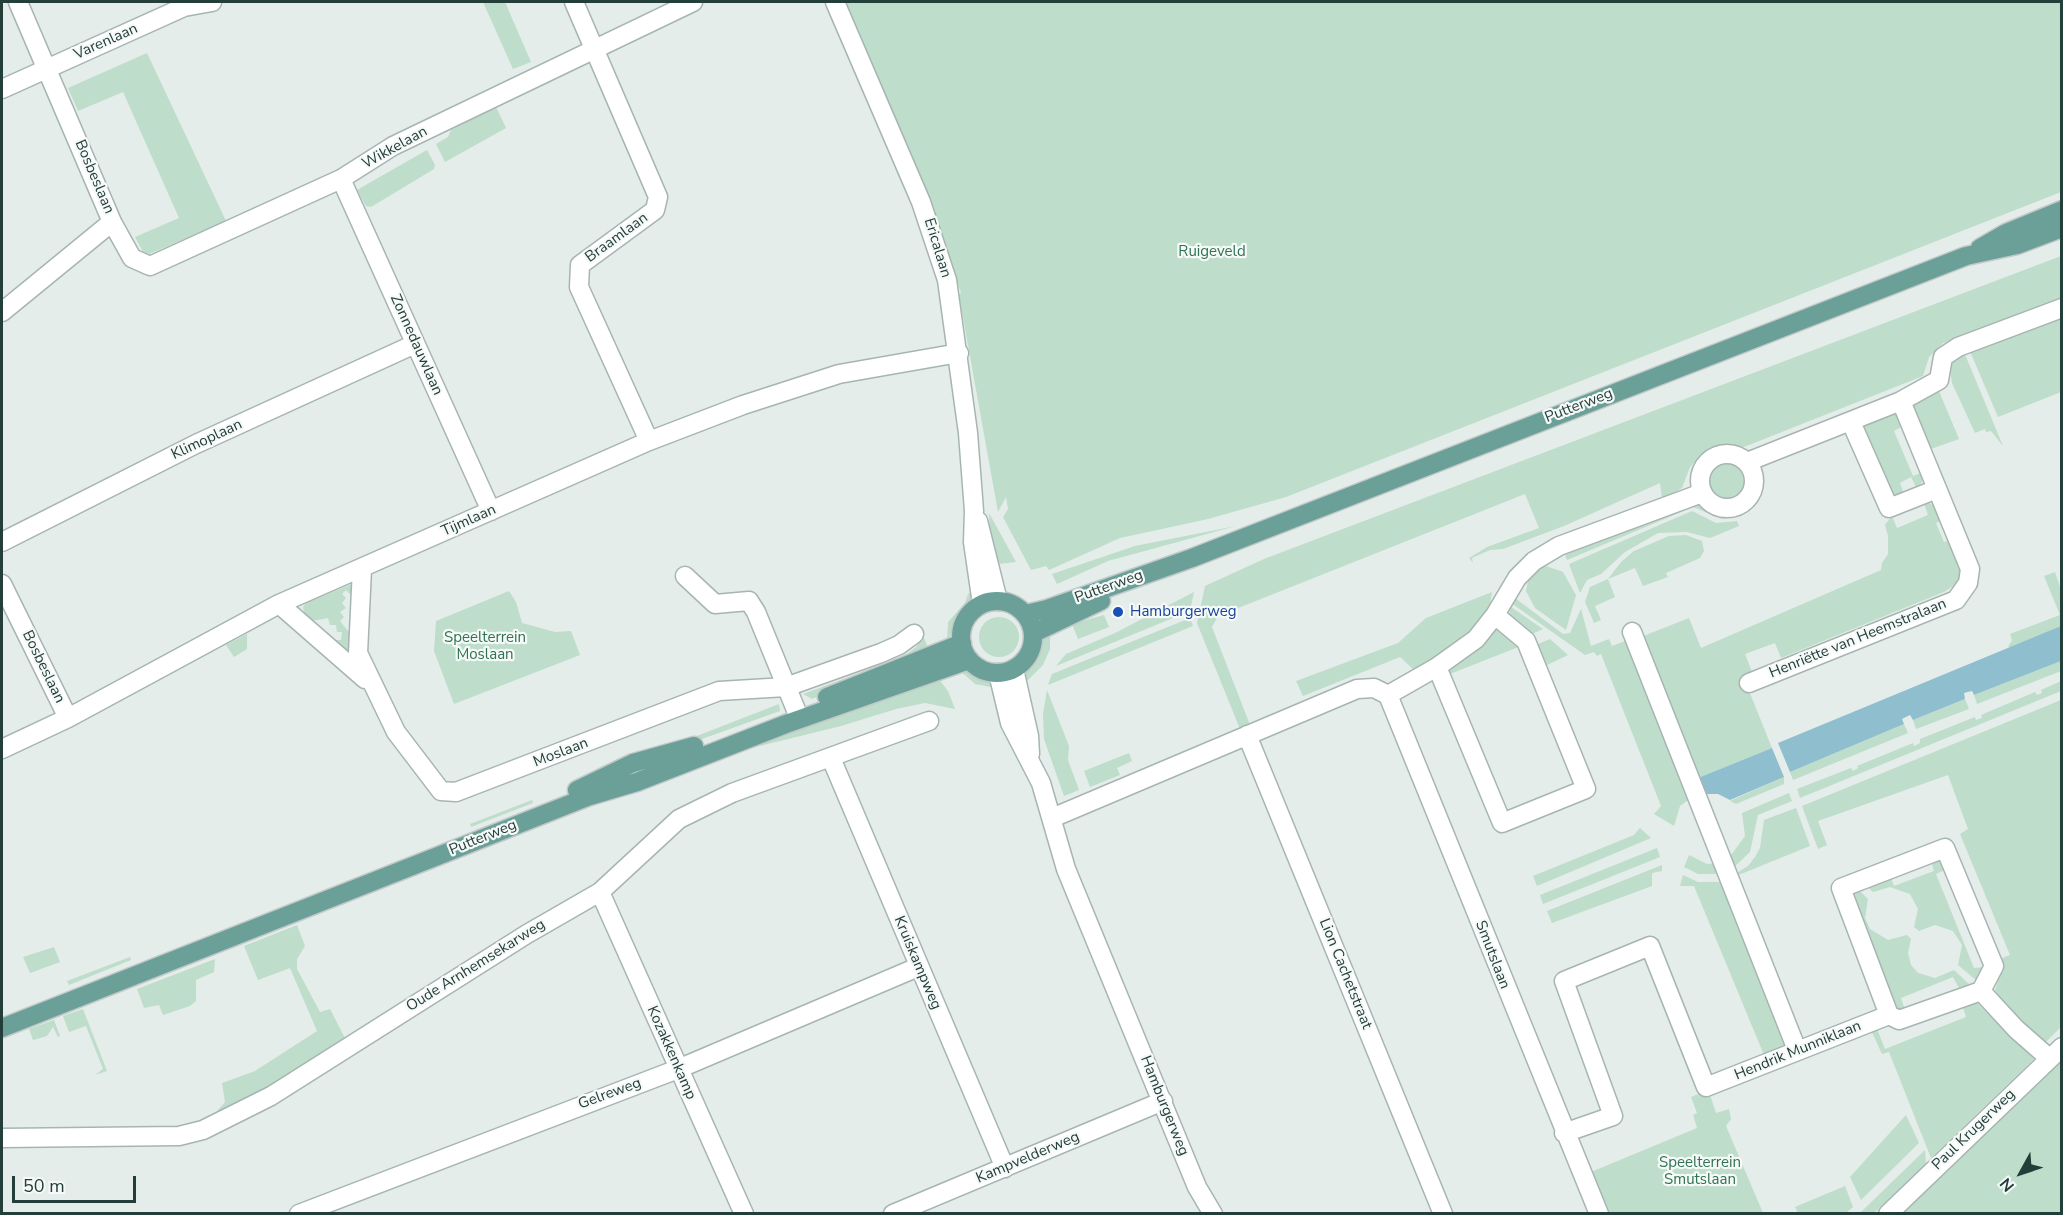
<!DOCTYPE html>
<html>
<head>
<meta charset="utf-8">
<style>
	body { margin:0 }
	#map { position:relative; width:2063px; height:1215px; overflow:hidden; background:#e4edea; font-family:"Nunito Sans",sans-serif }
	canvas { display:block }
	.frame { position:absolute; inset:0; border:3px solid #243e3a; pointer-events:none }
	.north { position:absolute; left:1991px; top:1143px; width:60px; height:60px; -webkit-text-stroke:4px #f5f9f8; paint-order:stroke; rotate:230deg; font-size:16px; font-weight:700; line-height:24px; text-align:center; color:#243e3a }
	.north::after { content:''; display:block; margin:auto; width:21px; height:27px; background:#243e3a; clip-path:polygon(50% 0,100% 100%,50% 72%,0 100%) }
	.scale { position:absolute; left:12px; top:1176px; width:124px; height:27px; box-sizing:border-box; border:3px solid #243e3a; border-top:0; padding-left:8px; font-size:18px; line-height:21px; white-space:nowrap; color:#243e3a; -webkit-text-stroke:4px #f5f9f8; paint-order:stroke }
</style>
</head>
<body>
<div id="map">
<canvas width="2063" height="1215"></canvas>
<div class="frame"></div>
<div class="north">N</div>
<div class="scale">50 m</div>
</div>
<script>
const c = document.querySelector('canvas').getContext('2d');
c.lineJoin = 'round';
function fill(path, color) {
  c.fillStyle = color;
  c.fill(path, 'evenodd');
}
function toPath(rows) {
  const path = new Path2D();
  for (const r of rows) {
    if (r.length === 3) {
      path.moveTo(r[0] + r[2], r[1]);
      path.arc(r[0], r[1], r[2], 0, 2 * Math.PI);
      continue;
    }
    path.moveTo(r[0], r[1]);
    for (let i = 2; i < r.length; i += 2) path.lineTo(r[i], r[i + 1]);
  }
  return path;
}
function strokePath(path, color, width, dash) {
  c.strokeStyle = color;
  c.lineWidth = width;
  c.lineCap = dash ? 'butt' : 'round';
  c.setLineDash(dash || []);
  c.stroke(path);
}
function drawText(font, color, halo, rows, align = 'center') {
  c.font = font + ' "Nunito Sans",sans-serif';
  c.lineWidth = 4.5;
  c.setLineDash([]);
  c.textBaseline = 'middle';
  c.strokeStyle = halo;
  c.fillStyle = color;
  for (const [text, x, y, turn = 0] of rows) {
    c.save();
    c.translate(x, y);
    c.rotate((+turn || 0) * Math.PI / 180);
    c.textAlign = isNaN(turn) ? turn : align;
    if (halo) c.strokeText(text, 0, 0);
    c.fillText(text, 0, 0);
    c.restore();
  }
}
const green = toPath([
	[483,2,505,2,531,62,513,69],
	[842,2,2061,2,2061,192,1286,497,1208,519,1120,538,1049,570,1046,566,1031,570,1003,517,1008,509,1006,497,998,512,959,295,961,293,938,224,852,17,849,18],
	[147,53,226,221,149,254,143,252,135,237,179,218,123,92,78,111,68,88],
	[496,107,506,128,445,162,436,144,448,137,451,130],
	[427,150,435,165,434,169,371,207,366,206,357,190],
	[2061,256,2061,299,1943,343,1929,357,1923,376,1739,449,1721,445,1708,449,1690,467,1682,488,1662,499,1660,483,1564,526,1503,549,1490,550,1472,558,1473,563,1469,558,1487,547,1539,528,1525,494,1218,616,1212,627,1250,725,1240,729,1197,623,1205,586,1264,559],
	[2061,314,2061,392,1998,417,1969,349],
	[1964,352,2003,446,1991,431,1986,432,1985,429,1975,433,1952,383,1950,369,1954,359],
	[1939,391,1959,439,1928,450,1912,408,1917,400],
	[1893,409,1903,426,1894,431,1913,476,1924,472,1924,479,1917,489,1911,477,1900,483,1904,494,1898,495,1891,493,1864,433,1864,426,1868,419],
	[1727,482,18],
	[1694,501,1715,511,1730,513,1733,517,1722,519,1693,507,1567,560,1565,555],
	[1928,503,1934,505,1942,520,1936,523,1944,542,1952,540,1958,558,1961,575,1955,585,1944,592,1781,658,1775,643,1745,654,1752,672,1743,676,1772,748,1698,778,1641,637,1689,618,1701,648,1881,570,1882,563,1888,554,1888,536,1885,525,1888,521,1892,516,1897,528,1928,515,1924,504],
	[1692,511,1716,523,1737,521,1739,526,1710,538,1687,532,1658,533,1625,552,1601,574,1587,580,1580,593,1569,564],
	[989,513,1016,562,998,564,990,533],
	[1236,526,1108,561,1057,584,1052,574,1135,546],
	[1686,535,1702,541,1704,551,1700,558,1666,573,1668,577,1643,586,1635,568,1608,579,1615,597,1595,606,1601,620,1594,623,1585,602,1590,587,1608,579,1621,562,1634,551,1669,536],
	[1546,566,1563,572,1576,595,1566,630,1535,608,1526,591,1529,577,1535,570],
	[2055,572,2061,590,2061,626,2014,647,2008,647,2012,640,2010,634,2060,615,2044,576],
	[352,584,355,587,355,599,346,590,342,594,346,598,342,603,346,608,340,612,344,617,340,621,352,636,349,658,331,640,341,640,342,632,337,632,336,625,330,625,328,618,312,621,304,612,303,607,306,603],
	[973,590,972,603,967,612,947,640,948,622,965,603,968,594],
	[509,591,516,602,522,623,555,632,571,631,580,655,454,704,434,651,436,621],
	[1194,592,1190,611,1056,666,1066,654,1115,633],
	[1492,592,1489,611,1479,628,1436,657,1413,669,1400,657,1303,696,1296,681,1398,643,1426,618],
	[1515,598,1563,634,1570,633,1581,609,1591,646,1609,639,1612,646,1628,640,1691,798,1680,806,1674,826,1654,814,1661,806,1601,654,1597,656,1594,652,1585,655,1511,603],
	[1511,607,1543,629,1532,634,1508,618],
	[1104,615,1109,627,1078,639,1072,624],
	[999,637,20],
	[1190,618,1193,626,1048,685,1052,674],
	[1496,625,1521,646,1450,674,1447,666],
	[1050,633,1050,649,1043,665,1025,683,1026,672,1040,642],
	[247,634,247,649,234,657,226,645],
	[923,636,929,650,812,699,803,694,903,657,916,647],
	[1550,639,1568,655,1547,665,1538,644],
	[2061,661,2061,671,1977,704,1974,695],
	[958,669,970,669,979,673,996,688,975,684],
	[938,678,948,691,955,709,925,703,896,709,841,726,719,756],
	[2061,681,2061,691,1800,798,1797,789,1851,768,1853,771,1858,768,1857,766,1913,743,1914,746,1920,743,1920,739,1975,717,1976,720,1982,718,1981,715,2035,692,2037,695,2042,693,2041,690],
	[1047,690,1069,746,1068,760,1079,790,1064,796,1044,739,1043,714],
	[1965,699,1969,709,1916,729,1913,720],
	[2061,700,2061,1027,2044,1044,2006,1009,1995,990,2000,975,2000,959,2010,955,1960,834,1968,829,1948,775,1818,821,1827,845,1818,849,1802,806],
	[779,704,780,711,688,744,661,750],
	[1904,724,1908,733,1793,780,1790,772],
	[1129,753,1132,761,1117,768,1120,775,1090,787,1084,771],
	[1784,777,1784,784,1736,804,1730,801],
	[1789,793,1792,801,1758,815,1750,852,1732,869,1729,858,1745,836,1742,813],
	[532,800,533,803,471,827,470,824],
	[1796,808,1810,846,1736,876,1735,874,1748,866,1755,857,1760,848,1764,820],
	[1640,828,1651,838,1537,886,1533,876,1634,835],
	[1657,848,1660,857,1543,904,1540,895],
	[1689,855,1707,864,1717,863,1720,874,1698,874,1684,867],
	[1930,858,1939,859,1947,869,1936,874,1974,968,1986,967,1977,981,1958,965,1962,945,1953,931,1935,925,1919,931,1914,927,1918,909,1910,894,1890,887,1873,892,1864,884,1890,876,1894,886,1934,871],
	[1662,865,1662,871,1652,873,1652,886,1552,923,1547,911],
	[1683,875,1698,882,1724,882,1788,1047,1764,1055,1694,886,1680,886],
	[1857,888,1868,899,1865,918,1870,929,1888,940,1907,935,1911,939,1908,953,1911,965,1918,973,1935,978,1954,970,1969,984,1959,988,1953,977,1901,998,1905,1010,1896,1009,1852,895],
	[297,925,305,946,297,959,297,969,320,1012,330,1009,347,1042,241,1107,212,1117,225,1102,222,1083,255,1071,317,1031,290,968,258,980,244,946],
	[54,947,60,962,30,973,23,957],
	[130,957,131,960,69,985,67,981],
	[215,959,214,972,196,980,196,1001,190,1006,163,1015,159,1005,144,1008,137,989],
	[1969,1002,1977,1003,2034,1059,1931,1158,1889,1052,1882,1054,1871,1030,1877,1029,1885,1049,1966,1017,1962,1004],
	[83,1009,107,1071,95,1075,103,1069,86,1026,69,1032,63,1016],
	[54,1020,60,1036,58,1037,53,1027,47,1036,33,1040,29,1029],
	[2061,1060,2061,1213,1899,1213],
	[1777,1062,1710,1095,1716,1113,1729,1109,1731,1119,1726,1126,1763,1213,1610,1213,1591,1172,1697,1128,1693,1115,1697,1113,1691,1097],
	[1906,1115,1919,1143,1861,1200,1850,1177],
	[1925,1150,1926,1164,1874,1213,1860,1213],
	[1845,1186,1853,1207,1846,1213,1798,1213,1795,1207]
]);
const water = toPath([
	[2061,626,2061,661,1974,695,1972,691,1964,693,1965,699,1913,720,1910,715,1902,719,1904,724,1790,772,1778,743],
	[1772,748,1784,777,1730,800,1718,794,1705,794,1698,778]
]);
const minor = toPath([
	[574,2,658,197,655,210,580,265,579,287,649,441],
	[2,89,184,7,212,2],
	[341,179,491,511],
	[112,222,132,258,150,266,341,179,393,146,693,2],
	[2,312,112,222,18,2],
	[1851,422,1889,508,1937,489],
	[1727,481,27],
	[1747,462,1901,401,1939,380,1943,357,1958,347,2062,308],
	[2,542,196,444,415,344],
	[362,569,358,653,396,732,441,791,456,792,719,691,786,687,881,653,899,645,914,634],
	[685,576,715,604,749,601,756,612,796,710],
	[2,584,68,718],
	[279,604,365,679],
	[1632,632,1797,1050],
	[1437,667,1476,639,1495,615,1517,578,1534,561,1559,546,1702,493],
	[1749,683,1956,600,1968,583,1970,569,1901,401],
	[1388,695,1437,667,1502,823,1586,789,1526,641,1495,615],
	[1247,735,1443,1214],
	[2,749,68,718,279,604,649,441,743,405,839,374,959,353],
	[831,758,1005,1168],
	[1052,818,1357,689,1374,688,1388,695,1599,1214],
	[600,892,744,1214],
	[1889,1015,1841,888,1945,848,1994,966,1981,991],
	[1564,1133,1613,1116,1564,981,1650,946,1706,1087,1889,1015,1899,1020,1981,991,2016,1029,2049,1058],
	[2,1138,179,1136,203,1130,271,1096,527,934,600,892,679,819,732,793,929,721],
	[299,1214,678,1069,918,967],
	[893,1214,1163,1101],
	[1888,1214,2062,1047]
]);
const tertiary = toPath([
	[835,2,921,202,947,280,968,433,974,511,973,542,982,604],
	[978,521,998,601],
	[1014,669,1029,736,1030,754],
	[998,673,1010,723,1041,783,1066,869,1197,1187,1213,1214]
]);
const primary = toPath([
	[1980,248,2006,233,2062,210],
	[997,637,36],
	[1026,614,1047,609,1192,558,1966,256,2017,245,2062,228],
	[1034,633,1101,601],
	[827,697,962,643],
	[577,790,633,763,694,746],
	[2,1028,590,796,637,782,786,724,969,660]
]);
const markers = [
	[1118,612,6,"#1a4fb4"]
];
const streetNames = [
	["Varenlaan",106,42,-24],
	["Wikkelaan",395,148,-29],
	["Bosbeslaan",94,177,67],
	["Braamlaan",617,238,-36],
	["Ericalaan",937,248,73],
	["Zonnedauwlaan",416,345,66],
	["Putterweg",1579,406,-21],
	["Klimoplaan",207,440,-25],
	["Tijmlaan",469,521,-24],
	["Putterweg",1109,587,-20],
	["Henriëtte van Heemstralaan",1858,639,-22],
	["Bosbeslaan",43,667,64],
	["Moslaan",561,753,-21],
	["Putterweg",483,838,-22],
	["Smutslaan",1492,955,69],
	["Kruiskampweg",917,963,67],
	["Oude Arnhemsekarweg",476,966,-32],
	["Lion Cachetstraat",1345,974,68],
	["Hendrik Munniklaan",1798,1051,-22],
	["Kozakkenkamp",671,1053,66],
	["Gelreweg",610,1094,-20],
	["Hamburgerweg",1164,1106,68],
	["Paul Krugerweg",1974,1130,-44],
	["Kampvelderweg",1028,1158,-23]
];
const parkNames = [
	["Ruigeveld",1212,252],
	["Speelterrein",485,638],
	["Moslaan",485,655],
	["Speelterrein",1700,1163],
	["Smutslaan",1700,1180]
];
const transitNames = [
	["Hamburgerweg",1130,612]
];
fill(green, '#beddca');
fill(water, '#8fbecf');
strokePath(minor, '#a7b5b2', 21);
strokePath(tertiary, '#a7b5b2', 21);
strokePath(primary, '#c2c9c8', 21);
strokePath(minor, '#fff', 18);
strokePath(tertiary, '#fff', 18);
strokePath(primary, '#6ba099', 18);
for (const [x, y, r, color] of markers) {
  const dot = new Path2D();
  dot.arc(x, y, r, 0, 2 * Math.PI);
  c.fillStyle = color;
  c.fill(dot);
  strokePath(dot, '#f5f9f8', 2);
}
drawText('15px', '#243e3a', '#f5f9f8', streetNames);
drawText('15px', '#307352', '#f5f9f8', parkNames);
drawText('15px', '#164399', '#f5f9f8', transitNames, 'left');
</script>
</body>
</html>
